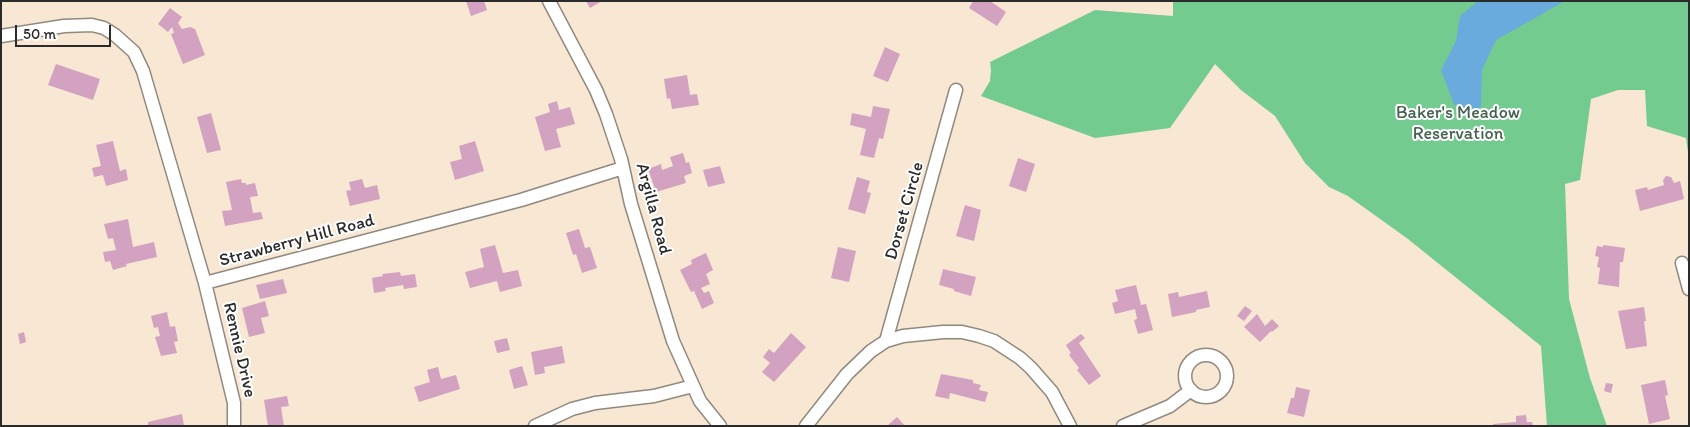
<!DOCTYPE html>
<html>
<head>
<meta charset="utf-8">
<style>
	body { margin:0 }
	#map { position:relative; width:1690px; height:427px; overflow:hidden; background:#f7e7d3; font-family:Itim,sans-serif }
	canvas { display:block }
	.frame { position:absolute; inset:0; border:2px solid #2b2b2b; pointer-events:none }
	.scale { position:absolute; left:15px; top:25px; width:96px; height:22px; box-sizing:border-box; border:2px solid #2b2b2b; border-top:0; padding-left:6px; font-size:15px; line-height:18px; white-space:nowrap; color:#2b2b2b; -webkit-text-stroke:4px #fff; paint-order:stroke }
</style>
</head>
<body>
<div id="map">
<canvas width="1690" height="427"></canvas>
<div class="frame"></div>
<div class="scale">50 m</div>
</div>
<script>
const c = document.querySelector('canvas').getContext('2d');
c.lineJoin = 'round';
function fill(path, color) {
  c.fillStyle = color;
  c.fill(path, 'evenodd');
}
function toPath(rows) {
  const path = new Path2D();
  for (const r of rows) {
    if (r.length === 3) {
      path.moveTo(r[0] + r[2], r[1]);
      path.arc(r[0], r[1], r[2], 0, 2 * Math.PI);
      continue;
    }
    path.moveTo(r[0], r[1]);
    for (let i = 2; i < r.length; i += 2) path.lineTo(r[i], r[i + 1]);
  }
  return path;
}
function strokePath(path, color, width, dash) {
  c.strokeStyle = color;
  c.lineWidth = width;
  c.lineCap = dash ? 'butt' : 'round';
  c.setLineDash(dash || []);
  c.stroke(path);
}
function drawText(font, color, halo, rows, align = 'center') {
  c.font = font + ' Itim,sans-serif';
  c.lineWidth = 4;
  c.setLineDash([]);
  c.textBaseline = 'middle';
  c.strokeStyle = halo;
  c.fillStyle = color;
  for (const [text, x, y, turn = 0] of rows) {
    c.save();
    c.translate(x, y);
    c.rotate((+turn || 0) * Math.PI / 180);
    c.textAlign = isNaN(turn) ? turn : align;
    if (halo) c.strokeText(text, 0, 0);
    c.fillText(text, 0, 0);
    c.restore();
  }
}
const green = toPath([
	[1173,1,1689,1,1689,159,1686,138,1647,126,1645,90,1618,90,1591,99,1580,180,1565,184,1569,299,1590,378,1607,426,1547,426,1541,346,1408,239,1348,196,1329,187,1305,163,1275,116,1241,90,1215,64,1170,128,1095,138,981,96,990,81,991,70,990,62,1095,10,1173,16]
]);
const water = toPath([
	[1478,1,1565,1,1496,40,1482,70,1481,106,1469,120,1454,104,1441,70,1456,41,1460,16]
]);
const building = toPath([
	[466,1,484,1,487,10,471,16],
	[586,1,602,1,590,8],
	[973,1,990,1,1006,12,997,26,969,8],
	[170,8,182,17,178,23,182,29,190,27,195,29,205,55,183,64,171,34,174,33,172,27,168,32,158,24],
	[885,47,900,54,888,82,873,76],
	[56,64,100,79,93,100,48,85],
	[687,75,690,95,697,94,699,105,672,109,670,98,667,99,664,79],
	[557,101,559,110,570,107,575,124,556,129,561,147,545,151,535,117,550,112,548,104],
	[873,106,890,109,883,139,879,138,874,158,860,155,866,129,850,125,852,113,871,117],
	[211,113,221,150,207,153,197,117],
	[113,141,120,171,126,169,128,180,106,186,103,175,94,177,92,168,101,166,96,145],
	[475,141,484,171,455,180,450,162,462,159,459,146],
	[683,153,686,163,689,162,692,173,684,176,686,183,656,192,648,169,661,164,662,170,673,166,670,157],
	[1018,158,1035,164,1026,192,1009,186],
	[720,166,725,183,708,187,703,170],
	[1666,176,1671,177,1674,183,1680,181,1684,199,1640,211,1635,190,1647,187,1648,190,1664,185,1663,180],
	[857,177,870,181,867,192,871,193,865,214,848,209],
	[241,179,242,183,246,183,246,185,255,183,258,196,250,197,253,213,261,212,263,219,225,226,222,211,232,210,226,182],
	[362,179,365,188,377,185,380,199,350,206,346,191,351,190,349,182],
	[965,205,981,210,974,241,956,236],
	[128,219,133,247,154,242,157,257,126,264,127,266,113,270,110,261,105,262,103,252,116,250,113,238,108,239,104,224],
	[579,229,585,248,590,247,597,268,582,273,576,254,573,255,566,233],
	[495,245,503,273,518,270,522,286,500,292,497,281,470,288,465,272,484,267,480,249],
	[1603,245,1625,248,1623,262,1620,262,1619,287,1598,284,1600,268,1597,267,1599,257,1595,256,1597,246,1603,247],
	[838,247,856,251,849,282,831,278],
	[706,253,713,270,706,274,710,284,701,288,704,293,709,291,714,303,702,309,694,291,691,292,680,270,692,264,691,260],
	[943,269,976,277,971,296,954,291,954,289,939,285],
	[400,272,401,276,415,274,417,287,404,289,403,285,385,288,386,291,374,293,372,278,383,276,382,274],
	[283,279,287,293,260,299,256,285],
	[1136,285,1141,305,1146,304,1153,330,1138,334,1134,320,1137,319,1135,309,1115,314,1112,303,1118,301,1115,290],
	[1207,291,1210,307,1196,310,1196,312,1172,317,1168,294,1178,292,1179,297],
	[265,301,269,316,261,318,265,333,249,337,242,308],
	[1245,306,1252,311,1244,321,1237,316],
	[1644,307,1646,321,1644,321,1647,346,1626,349,1618,311],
	[167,312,170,327,175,326,178,341,174,342,177,353,161,356,155,337,160,336,158,327,154,328,151,316],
	[1257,314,1265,326,1272,319,1279,326,1272,332,1271,331,1260,342,1244,327],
	[24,332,26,342,20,344,18,334],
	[791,333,806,347,774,382,762,372,770,363,763,357,769,349,774,353],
	[1081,334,1085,338,1079,343,1101,376,1089,385,1077,370,1079,368,1069,355,1071,353,1066,345],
	[507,338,510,350,497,353,494,341],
	[562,346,565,363,544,367,545,373,535,375,531,352],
	[522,366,528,385,514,389,509,370],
	[438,367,441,379,456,375,460,389,419,402,414,387,430,382,427,370],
	[941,374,973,380,973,383,981,385,979,390,988,392,985,402,950,393,949,399,935,396],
	[1665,380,1668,395,1665,396,1670,419,1649,424,1641,385],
	[1606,383,1613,384,1611,393,1604,391],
	[1296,387,1310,390,1304,417,1287,413,1291,398,1294,398],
	[287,396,289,406,281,407,284,426,268,426,264,400],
	[182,414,184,426,148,426,148,422],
	[1526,415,1527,422,1532,422,1533,426,1493,426,1493,424,1516,422,1516,416],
	[897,417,905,426,887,426]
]);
const street = toPath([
	[549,1,596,90,606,114,621,159,631,204,673,341,700,401,720,426],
	[1,36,64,26,92,25,104,28,115,35,134,52,143,71,205,283,521,200,623,168],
	[1682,263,1689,289],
	[205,283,234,403,234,426],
	[886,341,956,90],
	[1206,376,21],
	[535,426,572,409,595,403,654,396,693,386],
	[806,426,847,374,871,351,886,341,903,336,943,332,962,332,979,336,994,341,1020,358,1031,368,1052,392,1070,426],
	[1123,426,1170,406,1191,390]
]);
const parkNames = [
	["Baker's Meadow",1458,113],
	["Reservation",1458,134]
];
const streetNames = [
	["Argilla Road",653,209,75],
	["Dorset Circle",905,211,-74],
	["Strawberry Hill Road",297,241,-15],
	["Rennie Drive",239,350,77]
];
fill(green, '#74cb8f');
fill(water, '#6aabde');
fill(building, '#d3a2c1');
strokePath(street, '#91897f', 15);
strokePath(street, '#fff', 12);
drawText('18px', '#45634e', '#fff', parkNames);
drawText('18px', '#2b2b2b', '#fff', streetNames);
</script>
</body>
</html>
